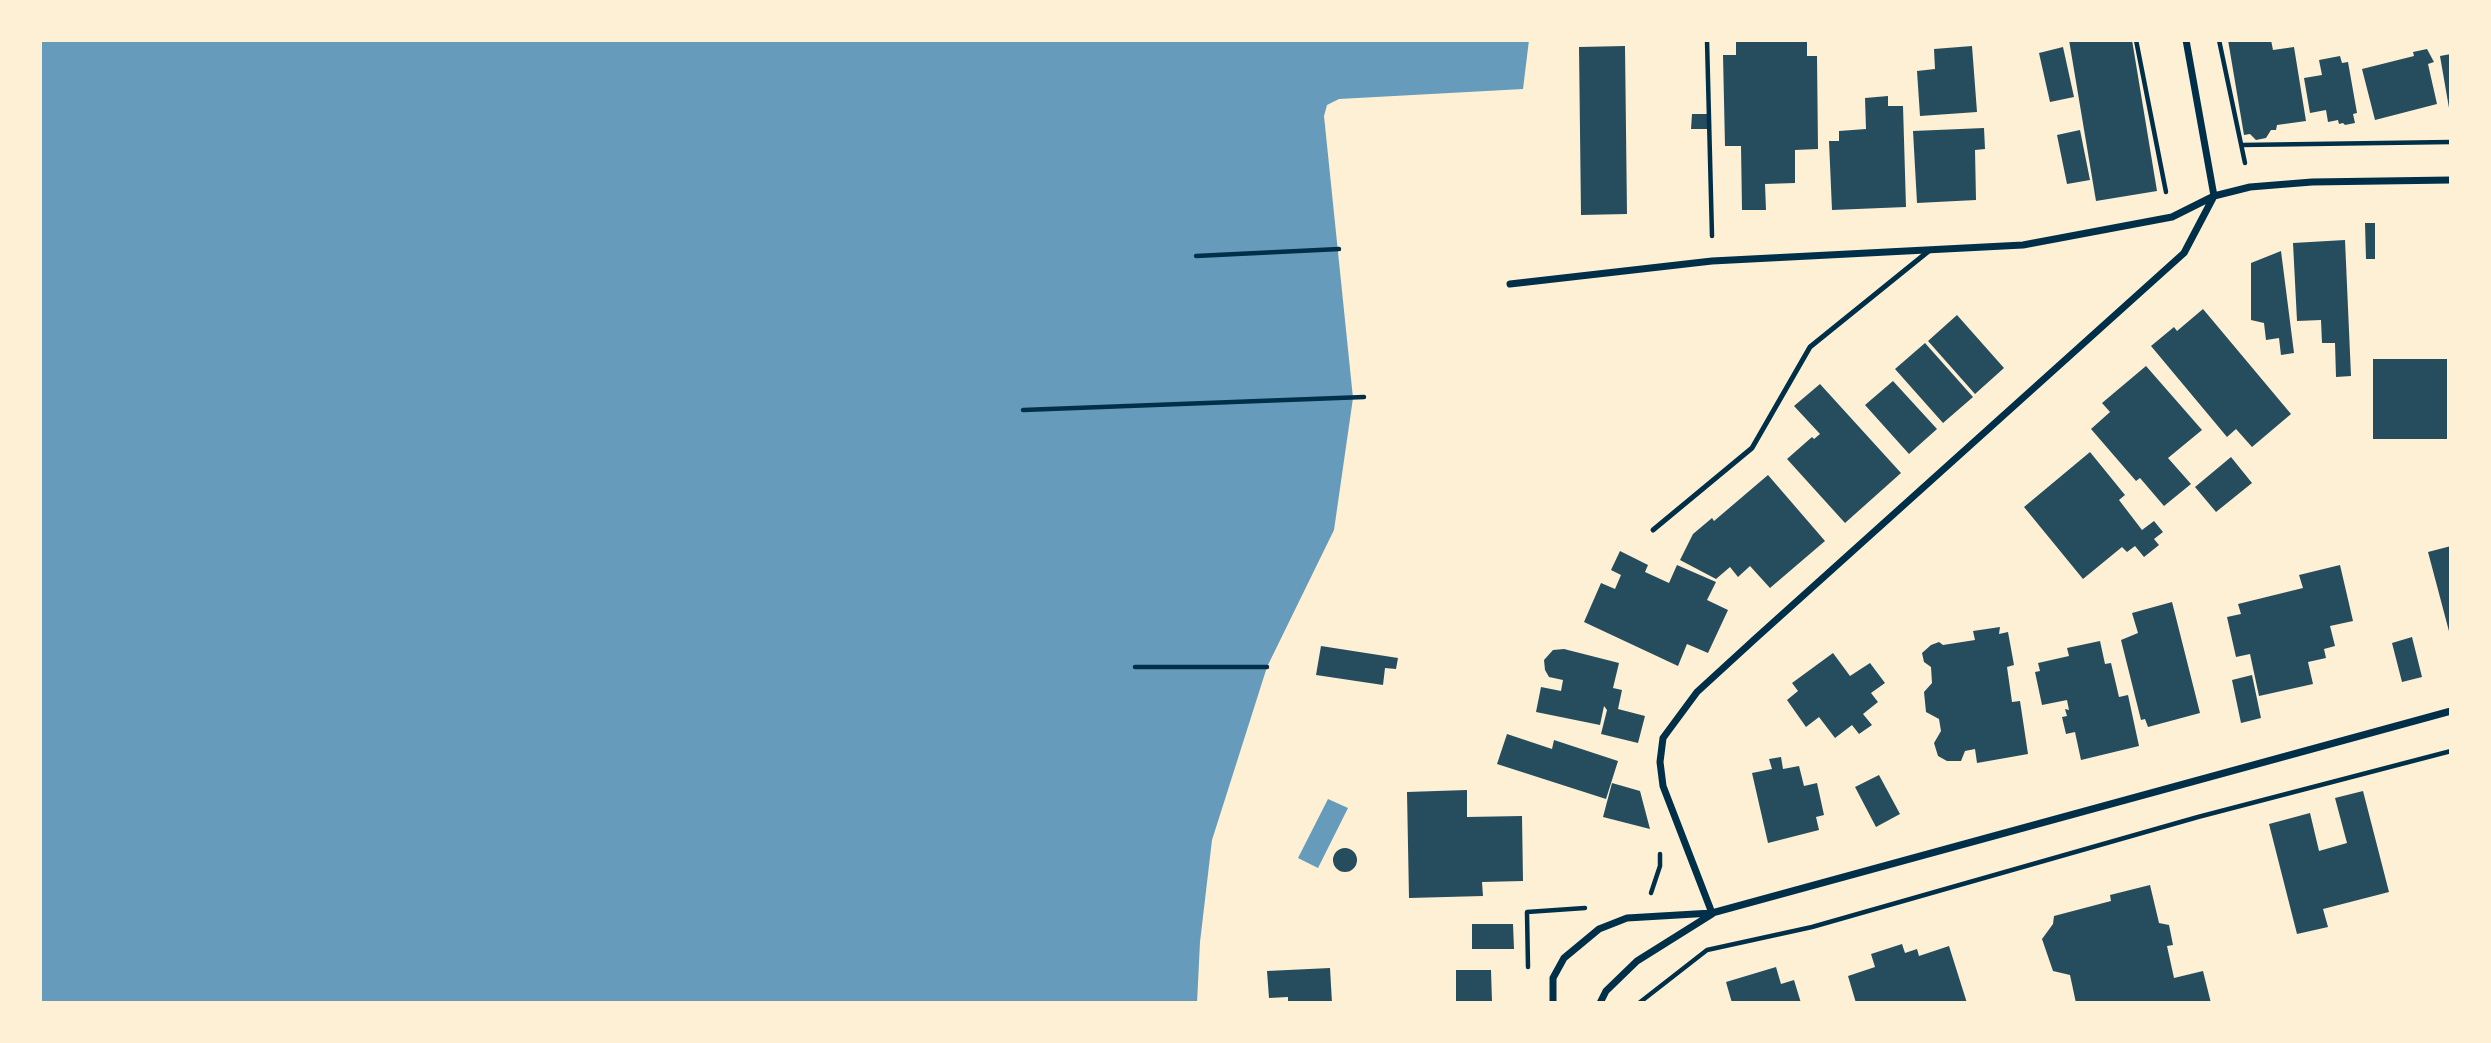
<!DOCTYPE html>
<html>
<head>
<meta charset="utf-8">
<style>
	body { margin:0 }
	#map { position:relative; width:2491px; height:1043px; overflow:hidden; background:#fdf0d5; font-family:"Crimson Pro",serif }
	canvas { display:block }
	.frame { position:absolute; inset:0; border:42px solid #fdf0d5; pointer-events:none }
</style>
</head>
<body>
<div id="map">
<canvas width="2491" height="1043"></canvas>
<div class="frame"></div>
</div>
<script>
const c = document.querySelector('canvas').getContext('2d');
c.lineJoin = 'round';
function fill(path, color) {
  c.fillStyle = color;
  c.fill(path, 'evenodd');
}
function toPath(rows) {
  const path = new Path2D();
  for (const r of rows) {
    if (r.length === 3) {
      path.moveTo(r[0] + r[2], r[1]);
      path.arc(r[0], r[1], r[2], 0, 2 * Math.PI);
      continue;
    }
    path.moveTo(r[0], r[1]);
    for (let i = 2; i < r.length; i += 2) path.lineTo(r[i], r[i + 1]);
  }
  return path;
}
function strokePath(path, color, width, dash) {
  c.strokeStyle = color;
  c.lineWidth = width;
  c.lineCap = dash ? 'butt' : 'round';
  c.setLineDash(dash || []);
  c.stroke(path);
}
const water = toPath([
	[40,40,1529,40,1523,89,1339,99,1327,105,1324,116,1353,398,1334,530,1267,667,1212,840,1200,942,1197,1003,40,1003],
	[1328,799,1348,808,1318,868,1298,858]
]);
const building = toPath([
	[1736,40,1807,40,1807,56,1817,56,1818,149,1795,150,1795,183,1765,184,1766,210,1742,210,1741,146,1725,146,1723,55,1736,55],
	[2069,40,2132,40,2157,191,2096,201],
	[2228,40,2271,40,2273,50,2294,47,2306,121,2277,125,2276,130,2271,130,2266,138,2256,140,2250,134,2244,135],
	[1625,46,1627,214,1581,215,1579,47],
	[1972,46,1977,112,1920,116,1917,71,1935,69,1934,49],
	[2063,47,2074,97,2050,102,2039,53],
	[2427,49,2434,62,2428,64,2437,104,2375,120,2362,69,2414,56,2413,52],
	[2451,54,2451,107,2449,108,2440,56],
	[2340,56,2342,63,2348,62,2357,113,2353,114,2355,123,2345,125,2343,123,2339,124,2338,120,2328,122,2326,110,2310,113,2304,78,2322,75,2319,60],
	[1888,96,1888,106,1903,106,1906,207,1832,210,1829,141,1839,141,1839,131,1866,129,1865,98],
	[1692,114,1707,114,1707,129,1691,129],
	[1984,128,1985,149,1975,150,1976,200,1917,203,1913,131],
	[2080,130,2090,180,2067,184,2057,135],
	[2365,223,2375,223,2375,259,2366,259],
	[2345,240,2351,376,2336,377,2335,343,2322,343,2321,320,2297,321,2293,243],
	[2281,251,2294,353,2281,355,2279,338,2266,340,2264,323,2251,320,2251,263],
	[2203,309,2291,414,2252,447,2236,429,2227,437,2151,346,2174,327,2177,331],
	[1957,315,2004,368,1975,394,1928,341],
	[1925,343,1973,397,1943,423,1895,369],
	[2373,359,2447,359,2447,439,2373,439],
	[2146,366,2202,430,2168,458,2191,484,2164,506,2140,478,2136,481,2091,429,2110,412,2102,403],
	[1893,381,1937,429,1909,454,1865,405],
	[1820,384,1901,473,1845,523,1787,459,1812,437,1814,439,1820,434,1794,406],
	[2090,452,2125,495,2119,500,2142,530,2154,521,2163,532,2154,539,2159,545,2144,557,2135,546,2127,552,2122,547,2083,579,2024,507],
	[2231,457,2252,483,2216,512,2195,487],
	[1768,475,1825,541,1770,588,1750,566,1738,577,1730,567,1716,579,1680,560,1693,534,1712,518,1714,521],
	[2451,546,2451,635,2450,635,2428,552],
	[1620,551,1648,565,1645,572,1669,583,1677,565,1716,582,1707,600,1728,610,1708,653,1687,644,1678,666,1584,622,1601,583,1615,589,1621,575,1611,570],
	[2340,565,2353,621,2330,626,2335,646,2324,649,2326,658,2308,662,2313,684,2259,696,2250,654,2236,657,2227,617,2241,614,2238,604,2303,588,2299,575],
	[2172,602,2200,713,2148,727,2145,719,2141,720,2121,640,2138,633,2132,613],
	[2000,627,1999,634,2008,632,2014,665,2007,667,2012,702,2020,701,2028,754,1977,763,1975,749,1965,751,1961,761,1947,761,1938,756,1934,743,1941,731,1939,719,1926,712,1924,692,1932,683,1931,667,1924,662,1922,653,1931,645,1939,642,1943,645,1975,640,1973,631],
	[2412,637,2422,677,2402,682,2392,643],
	[2100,641,2105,664,2111,663,2119,697,2128,695,2139,746,2081,760,2075,732,2066,734,2062,717,2067,716,2065,709,2069,710,2067,700,2042,705,2035,672,2040,671,2038,663,2069,656,2067,648],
	[1321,646,1398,658,1396,669,1385,668,1383,685,1316,675],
	[1564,649,1619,663,1613,688,1622,690,1618,709,1645,716,1638,743,1601,734,1607,710,1604,706,1600,725,1536,712,1541,687,1561,691,1563,680,1549,677,1545,670,1544,660,1553,650],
	[1833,653,1850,676,1870,663,1885,683,1871,693,1878,702,1863,714,1872,725,1859,734,1852,725,1835,738,1819,717,1806,727,1787,700,1798,691,1792,683],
	[2252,675,2261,718,2241,723,2232,680],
	[1507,734,1552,749,1554,740,1618,761,1606,799,1497,764],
	[1781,757,1783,769,1799,766,1804,786,1817,783,1824,815,1816,817,1819,830,1768,843,1752,773,1772,769,1769,759],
	[1879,775,1900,814,1876,827,1855,787],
	[1612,783,1640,791,1650,829,1603,817],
	[1467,790,1467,817,1522,816,1523,881,1482,882,1483,896,1409,898,1407,792],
	[2363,791,2389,892,2323,909,2328,927,2297,934,2269,824,2310,813,2319,851,2347,843,2335,798],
	[1345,860,12],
	[2150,885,2159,923,2169,925,2173,945,2167,946,2174,978,2203,971,2211,1003,2076,1003,2070,975,2053,971,2042,939,2053,924,2054,916,2111,901,2110,895],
	[1472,924,1513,924,1514,949,1472,949],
	[1902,944,1905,953,1917,949,1919,956,1949,946,1967,1003,1856,1003,1848,976,1875,967,1871,954],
	[1776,967,1781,984,1794,980,1801,1003,1732,1003,1726,982],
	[1330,968,1332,1003,1288,1003,1288,997,1269,998,1267,971],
	[1456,970,1491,970,1492,1002,1456,1003]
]);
const path = toPath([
	[1707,40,1712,236],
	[2136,40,2166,192],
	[2219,40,2245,163],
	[2242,145,2451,142],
	[1196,256,1339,249],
	[1023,410,1364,397],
	[1135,667,1267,667],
	[1651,893,1660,866,1660,854],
	[1528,967,1527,912,1585,908],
	[1639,1003,1707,950,1812,927,2198,817,2451,751]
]);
const service = toPath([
	[1653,530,1752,448,1810,347,1930,250]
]);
const minor = toPath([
	[2186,40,2214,196],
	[1510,284,1712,261,2023,245,2172,217,2214,196,2250,187,2312,182,2451,180],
	[1712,913,1663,786,1660,762,1663,738,1697,692,1756,638,2184,253,2214,196],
	[1553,1003,1553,978,1564,958,1599,929,1627,918,1712,913,2451,711],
	[1600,1003,1606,991,1637,961,1712,914]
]);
fill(water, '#669bbc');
fill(building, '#264d5e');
strokePath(path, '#003049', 4.5);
strokePath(service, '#003049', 5);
strokePath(minor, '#003049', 7);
</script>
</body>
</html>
